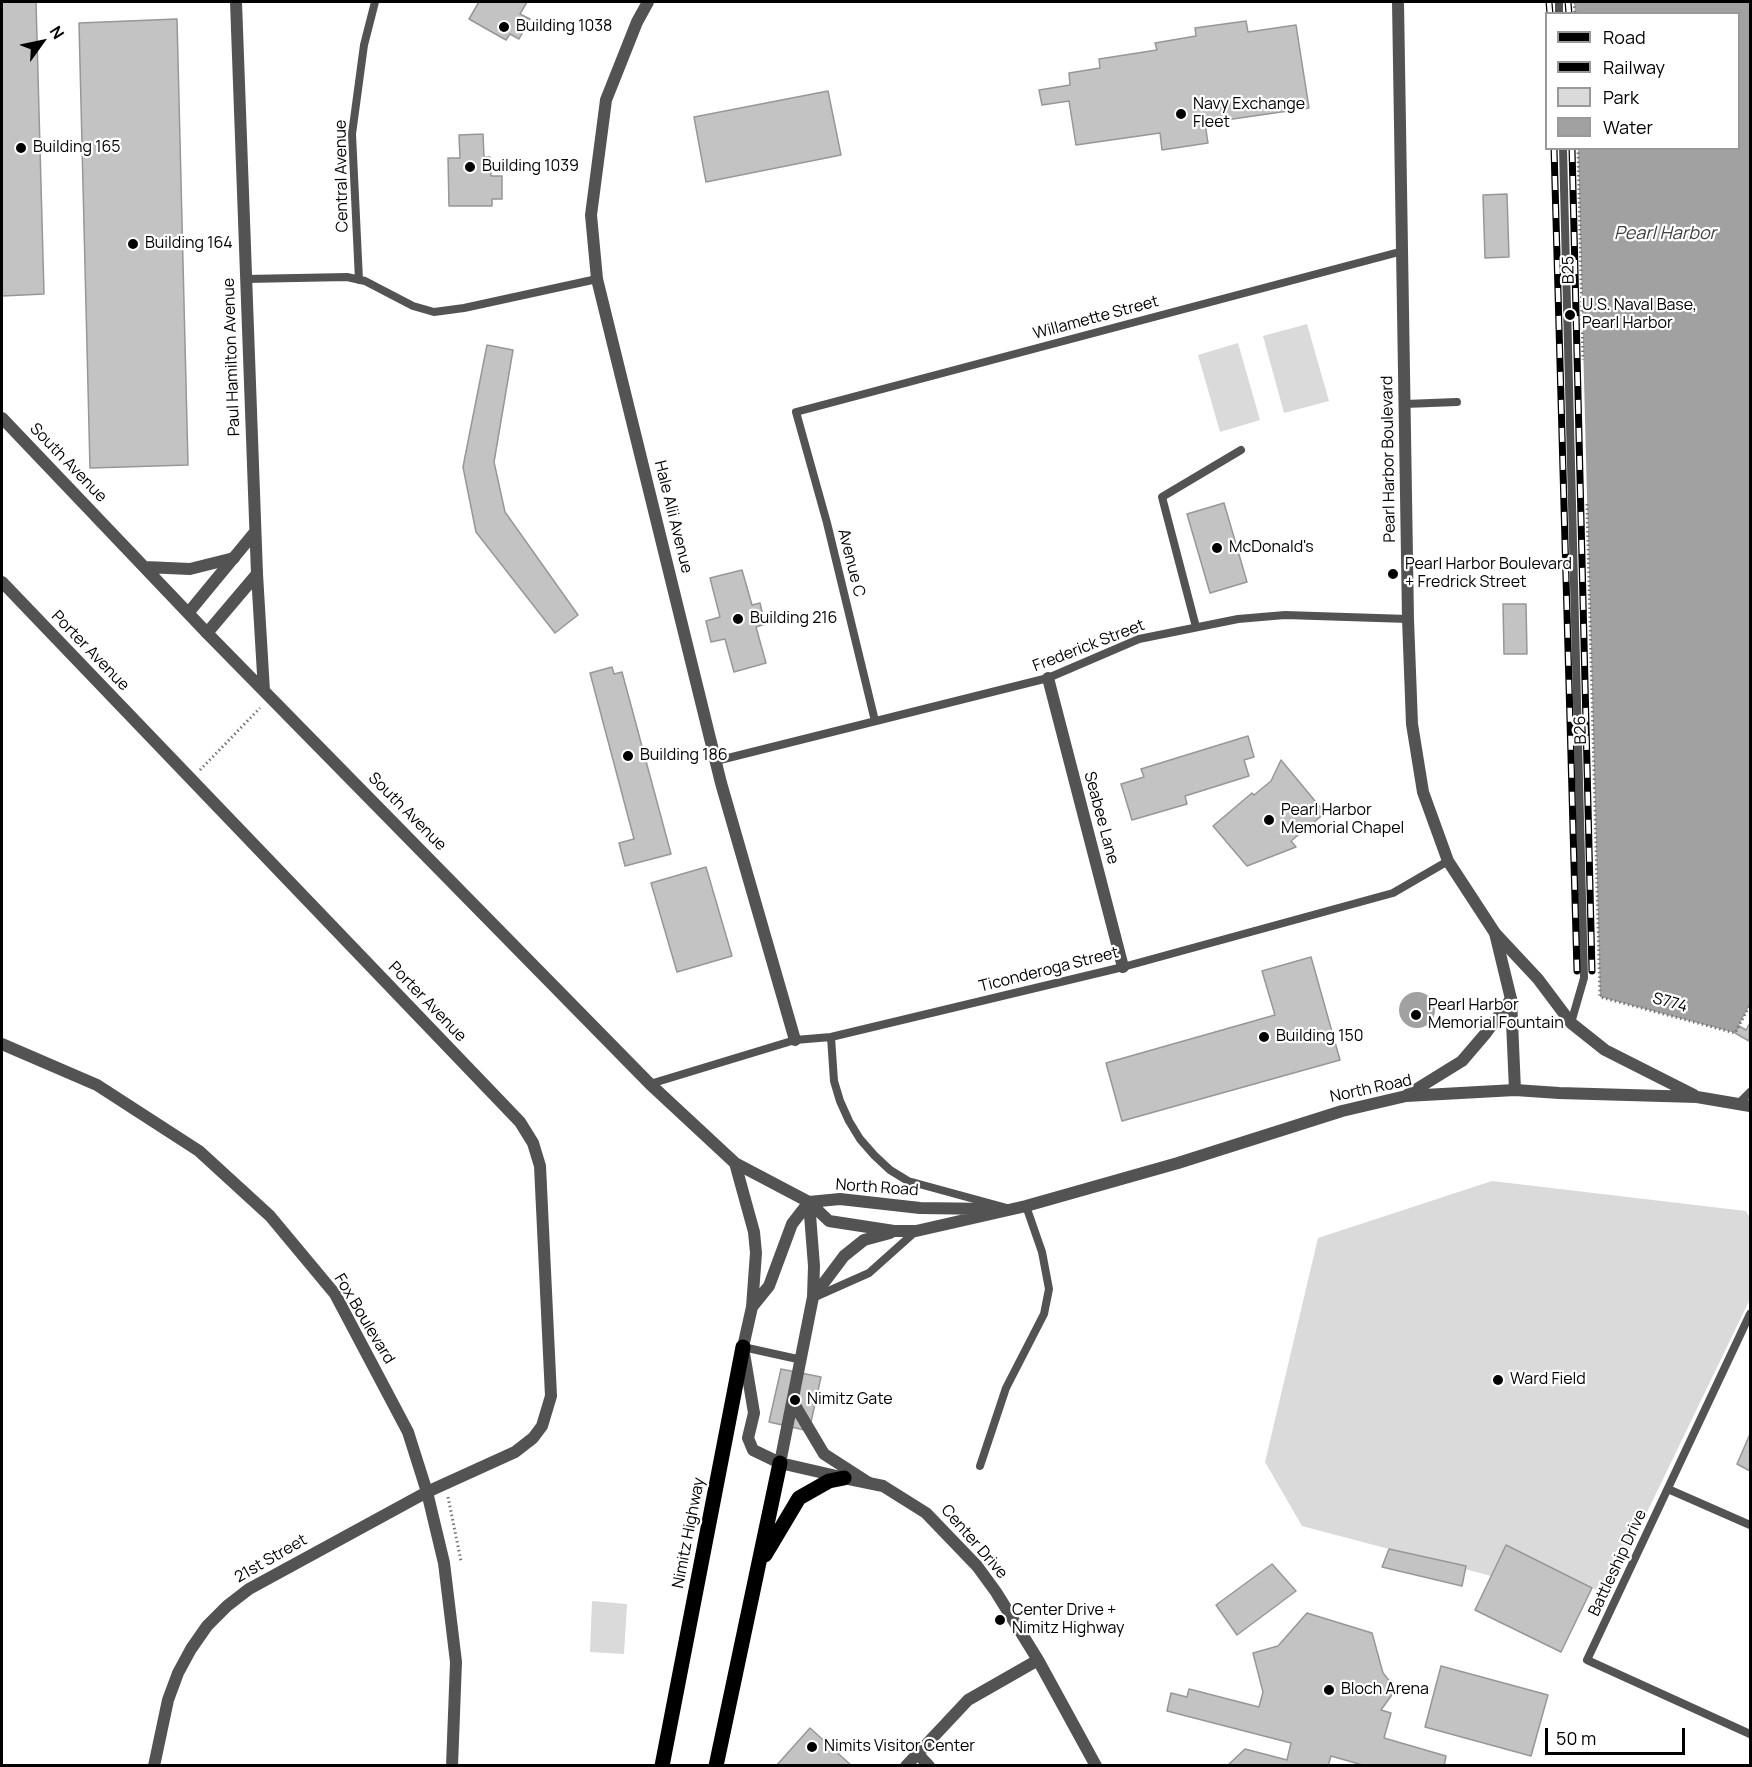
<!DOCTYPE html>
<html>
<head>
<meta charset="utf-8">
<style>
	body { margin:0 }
	#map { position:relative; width:1752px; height:1767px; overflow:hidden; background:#fff; font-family:Manrope,sans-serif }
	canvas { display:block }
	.frame { position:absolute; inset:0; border:3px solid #000; pointer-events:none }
	.legend { position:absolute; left:1545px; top:12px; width:195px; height:138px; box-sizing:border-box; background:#fff; border:2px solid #999; margin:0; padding:8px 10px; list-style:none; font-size:18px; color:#000 }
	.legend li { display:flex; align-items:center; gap:12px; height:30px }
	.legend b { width:30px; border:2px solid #999 }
	.north { position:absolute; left:12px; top:12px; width:60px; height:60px; -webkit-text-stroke:4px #fff; paint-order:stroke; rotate:57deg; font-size:16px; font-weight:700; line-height:24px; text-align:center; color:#000 }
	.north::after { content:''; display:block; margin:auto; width:21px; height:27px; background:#000; clip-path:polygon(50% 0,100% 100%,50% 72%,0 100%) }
	.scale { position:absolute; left:1545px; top:1728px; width:140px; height:27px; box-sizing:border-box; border:3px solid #000; border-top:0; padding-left:8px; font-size:18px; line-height:21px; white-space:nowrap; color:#000; -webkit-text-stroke:4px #fff; paint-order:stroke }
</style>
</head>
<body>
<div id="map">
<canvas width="1752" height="1767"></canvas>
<div class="frame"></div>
<ul class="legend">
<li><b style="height:8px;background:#000"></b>Road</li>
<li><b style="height:8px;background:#000"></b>Railway</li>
<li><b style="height:16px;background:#dadada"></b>Park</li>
<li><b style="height:16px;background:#a1a1a1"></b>Water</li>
</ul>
<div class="north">N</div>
<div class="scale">50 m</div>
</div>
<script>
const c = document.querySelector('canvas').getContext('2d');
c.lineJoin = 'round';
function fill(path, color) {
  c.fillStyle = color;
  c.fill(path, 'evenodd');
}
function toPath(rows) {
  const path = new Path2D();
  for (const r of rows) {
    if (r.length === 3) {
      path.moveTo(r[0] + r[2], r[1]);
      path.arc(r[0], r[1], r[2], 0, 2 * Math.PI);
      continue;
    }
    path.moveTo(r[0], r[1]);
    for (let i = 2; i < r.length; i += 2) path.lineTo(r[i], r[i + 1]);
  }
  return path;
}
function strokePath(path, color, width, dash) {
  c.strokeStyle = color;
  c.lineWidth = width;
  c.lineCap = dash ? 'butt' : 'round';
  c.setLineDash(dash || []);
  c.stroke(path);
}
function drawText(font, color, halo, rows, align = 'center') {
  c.font = font + ' Manrope,sans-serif';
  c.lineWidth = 4.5;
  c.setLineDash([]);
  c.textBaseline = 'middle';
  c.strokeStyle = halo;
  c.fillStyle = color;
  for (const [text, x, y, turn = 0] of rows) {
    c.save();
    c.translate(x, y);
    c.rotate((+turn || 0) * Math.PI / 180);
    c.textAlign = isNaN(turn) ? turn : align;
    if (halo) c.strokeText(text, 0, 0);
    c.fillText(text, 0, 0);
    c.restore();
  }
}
const green = toPath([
	[1307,324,1329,401,1284,413,1263,336],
	[1238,343,1260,420,1220,432,1198,355],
	[1492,1181,1746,1211,1750,1219,1750,1299,1607,1595,1506,1546,1491,1576,1302,1526,1265,1462,1318,1238],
	[592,1601,627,1604,624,1654,590,1652]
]);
const water = toPath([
	[1574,2,1750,2,1750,1005,1735,1033,1600,997,1578,149,1738,148,1738,14,1575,13],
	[1417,1010,18]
]);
const building = toPath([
	[2,2,36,2,44,294,2,296,2,2],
	[479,2,527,2,520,14,530,19,519,39,510,34,506,40,469,19,479,2],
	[177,19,188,465,90,468,79,23,177,19],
	[1246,21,1248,32,1296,25,1309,108,1205,123,1208,143,1162,150,1160,133,1076,145,1069,101,1042,105,1039,90,1070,85,1069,73,1100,68,1099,59,1157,50,1155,43,1196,36,1195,28,1246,21],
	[828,91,841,155,706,182,694,117,828,91],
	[483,134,484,157,490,157,491,176,502,176,502,199,492,199,492,206,449,206,448,158,460,158,459,135,483,134],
	[1507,194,1509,257,1485,258,1483,195,1507,194],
	[487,345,513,350,494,462,505,512,578,615,555,633,476,532,463,467,487,345],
	[1224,503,1247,582,1210,593,1187,514,1224,503],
	[742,570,752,605,760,603,765,624,756,627,766,663,734,672,725,639,711,642,706,621,720,617,710,578,742,570],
	[1503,604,1526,604,1527,654,1504,654,1503,604],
	[612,667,614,674,622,672,671,854,625,866,619,843,634,839,590,673,612,667],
	[1248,736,1254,757,1244,760,1249,776,1185,796,1187,804,1132,820,1121,784,1144,777,1141,769,1248,736],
	[1281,760,1325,813,1291,841,1296,847,1247,866,1213,826,1252,793,1254,795,1271,781,1281,760],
	[706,867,732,956,677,972,651,883,706,867],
	[1311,957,1340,1060,1122,1121,1106,1063,1275,1015,1262,971,1311,957],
	[1750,1023,1749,1041,1735,1033,1739,1026,1746,1030,1750,1023],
	[781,1369,821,1377,809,1431,769,1422,781,1369],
	[1750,1434,1750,1471,1737,1464,1750,1434],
	[1506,1545,1592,1588,1561,1652,1475,1610,1506,1545],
	[1389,1549,1466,1566,1462,1586,1382,1567,1389,1549],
	[1272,1564,1296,1591,1237,1635,1216,1605,1272,1564],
	[1307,1613,1372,1633,1383,1673,1396,1689,1381,1710,1391,1713,1384,1738,1446,1756,1444,1766,1366,1766,1331,1756,1328,1766,1227,1766,1245,1749,1287,1760,1291,1743,1167,1711,1171,1693,1187,1697,1189,1689,1259,1707,1263,1692,1253,1653,1278,1646,1307,1613],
	[1441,1666,1548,1695,1531,1756,1425,1727,1441,1666],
	[810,1728,852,1766,776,1766,810,1728]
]);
const path = toPath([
	[1574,2,1575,14],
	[1578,148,1583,360],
	[1587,504,1600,997,1735,1033,1750,1005],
	[200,770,260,708],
	[448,1497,461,1561]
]);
const service = toPath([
	[1559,2,1559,14],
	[1563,148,1584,978,1571,1023],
	[246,279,347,277,365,281,413,306,434,312,464,308,597,279],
	[359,280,352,134,364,45,375,2],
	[1405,404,1457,402],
	[1196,627,1162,497,1241,450],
	[875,721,827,523,796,412,1403,251],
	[716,761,1048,678,1139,639,1238,619,1285,615,1408,619],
	[831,1037,834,1081,840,1101,849,1121,860,1139,874,1155,890,1170,908,1181,1007,1208],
	[650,1084,795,1040,831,1037,1123,967,1393,893,1448,861],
	[1739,1103,1750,1092],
	[815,1297,869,1273,916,1231],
	[1750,1314,1587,1660,1750,1734],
	[743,1347,802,1360],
	[980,1466,1006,1388,1044,1314,1049,1289,1042,1252,1026,1206],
	[1668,1489,1750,1525]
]);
const minor = toPath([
	[648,2,637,22,606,100,591,215,597,279,721,783,795,1040],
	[1398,2,1408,619,1412,724,1423,792,1448,861,1495,933,1511,999,1515,1090],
	[2,582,520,1122,533,1143,540,1166,551,1396,542,1426,533,1438,515,1452,427,1492,249,1589,227,1606,207,1626,191,1649,178,1673,168,1700,154,1766],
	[189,612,255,532],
	[207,633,257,574,236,2],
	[1048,678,1123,967],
	[2,1044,97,1085,199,1151,270,1216,335,1294,408,1432,427,1492,444,1563,456,1662,452,1766],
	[844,1478,883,1486,926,1513,977,1566,996,1592,1038,1660,1096,1766],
	[917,1753,929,1766],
	[906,1766,968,1700,1038,1660]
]);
const tertiary = toPath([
	[2,418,207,633,650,1084,735,1163,809,1202,829,1221,894,1231,916,1231,1026,1206,1178,1163,1342,1111,1406,1096,1515,1090,1559,1093,1697,1097,1750,1106],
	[145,567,190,569,234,558],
	[257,574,264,691],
	[1495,933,1538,979,1571,1023,1605,1050,1694,1095],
	[1407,1095,1462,1061,1486,1033,1511,999],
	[735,1163,754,1232,756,1253,752,1307,743,1347,754,1413,748,1438,753,1450,780,1463,841,1477],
	[809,1202,840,1199,920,1208,990,1209],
	[814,1296,844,1256,864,1240,890,1233],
	[752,1307,769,1286,792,1224,809,1202],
	[793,1402,824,1454,869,1483],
	[780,1463,813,1297,814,1266,809,1202]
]);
const primary = toPath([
	[765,1555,799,1498,829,1481,844,1478],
	[662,1766,743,1347],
	[716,1766,780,1463]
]);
const rail = toPath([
	[1549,2,1550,14],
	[1568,2,1569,14],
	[1554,148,1577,971],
	[1572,148,1592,971]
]);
const markers = [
	[504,27,6,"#000"],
	[1181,114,6,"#000"],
	[21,148,6,"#000"],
	[470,167,6,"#000"],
	[133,244,6,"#000"],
	[1570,315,6,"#000"],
	[1217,548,6,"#000"],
	[1393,574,6,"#000"],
	[738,619,6,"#000"],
	[628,756,6,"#000"],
	[1269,820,6,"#000"],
	[1416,1015,6,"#000"],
	[1264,1037,6,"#000"],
	[1498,1380,6,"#000"],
	[795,1400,6,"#000"],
	[1000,1620,6,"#000"],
	[1329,1690,6,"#000"],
	[812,1747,6,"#000"]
];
const poiNames = [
	["Building 1038",516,27],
	["Navy Exchange",1193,105],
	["Fleet",1193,123],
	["Building 165",33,148],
	["Building 1039",482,167],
	["Building 164",145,244],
	["U.S. Naval Base,",1582,306],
	["Pearl Harbor",1582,324],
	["McDonald's",1229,548],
	["Pearl Harbor Boulevard",1405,565],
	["+ Fredrick Street",1405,583],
	["Building 216",750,619],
	["Building 186",640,756],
	["Pearl Harbor",1281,811],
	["Memorial Chapel",1281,829],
	["Pearl Harbor",1428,1006],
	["Memorial Fountain",1428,1024],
	["Building 150",1276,1037],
	["Ward Field",1510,1380],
	["Nimitz Gate",807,1400],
	["Center Drive +",1012,1611],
	["Nimitz Highway",1012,1629],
	["Bloch Arena",1341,1690],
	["Nimits Visitor Center",824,1747]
];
const streetNames = [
	["Central Avenue",342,176,-91],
	["B25",1569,270,-91],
	["Willamette Street",1096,318,-15],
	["Paul Hamilton Avenue",232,357,-92],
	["Pearl Harbor Boulevard",1389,459,-91],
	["South Avenue",68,463,46],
	["Hale Alii Avenue",673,517,76],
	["Avenue C",851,563,76],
	["Frederick Street",1089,646,-21],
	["Porter Avenue",90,651,46],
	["B26",1581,730,-92],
	["South Avenue",407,812,45],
	["Seabee Lane",1101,818,75],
	["Ticonderoga Street",1049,970,-14],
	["Porter Avenue",427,1002,46],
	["S774",1670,1003,15],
	["North Road",1371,1089,-12],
	["North Road",877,1188,4],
	["Fox Boulevard",364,1319,59],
	["Nimitz Highway",689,1533,-79],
	["Center Drive",974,1542,49],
	["21st Street",271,1559,-30],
	["Battleship Drive",1618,1563,-65]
];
const waterNames = [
	["Pearl Harbor",1665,234]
];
fill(green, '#dadada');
fill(water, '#a1a1a1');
fill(building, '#c3c3c3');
strokePath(building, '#979797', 1.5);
strokePath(path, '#757575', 3, [1.5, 3]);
strokePath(service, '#535353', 8);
strokePath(minor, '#535353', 12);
strokePath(tertiary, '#535353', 12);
strokePath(primary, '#000', 15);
strokePath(rail, '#000', 7);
strokePath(rail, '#fff', 4.5, [14]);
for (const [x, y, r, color] of markers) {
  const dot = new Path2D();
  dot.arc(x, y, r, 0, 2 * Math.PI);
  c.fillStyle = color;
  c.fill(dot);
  strokePath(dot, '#fff', 2);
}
drawText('16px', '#000', '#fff', poiNames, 'left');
drawText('16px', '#000', '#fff', streetNames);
drawText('italic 18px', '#424242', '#fff', waterNames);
</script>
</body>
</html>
